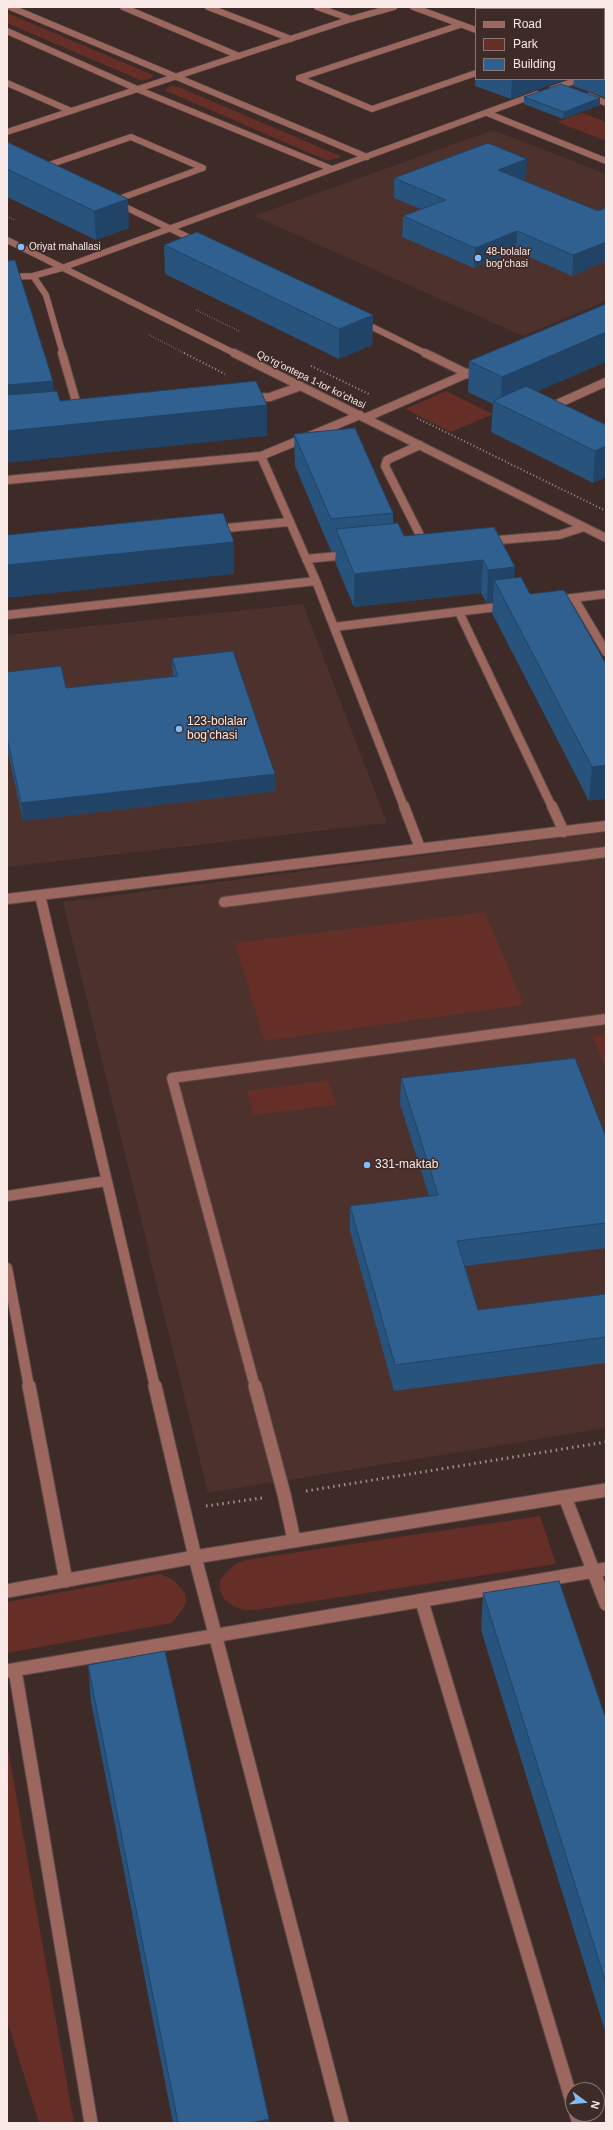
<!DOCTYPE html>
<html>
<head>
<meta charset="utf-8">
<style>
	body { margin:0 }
	#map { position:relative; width:613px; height:2130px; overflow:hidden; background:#3e2a27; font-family:Arial,sans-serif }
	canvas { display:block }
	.frame { position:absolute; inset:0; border:8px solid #f9eae8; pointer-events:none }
	.legend { position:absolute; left:475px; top:8px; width:130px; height:72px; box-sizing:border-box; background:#3e2a27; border:1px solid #897774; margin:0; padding:5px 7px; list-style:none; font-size:12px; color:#f9eae8 }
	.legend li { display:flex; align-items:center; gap:8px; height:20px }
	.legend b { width:20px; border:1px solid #897774 }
	.north { position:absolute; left:565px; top:2082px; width:40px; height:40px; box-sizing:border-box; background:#3e2a27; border:1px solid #897774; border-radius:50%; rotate:106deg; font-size:11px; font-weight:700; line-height:16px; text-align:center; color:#f9eae8 }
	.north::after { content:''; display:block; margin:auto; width:14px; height:18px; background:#81bdfa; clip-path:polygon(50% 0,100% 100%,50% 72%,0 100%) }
</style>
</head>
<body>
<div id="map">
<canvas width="613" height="2130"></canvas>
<div class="frame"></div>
<ul class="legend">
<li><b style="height:5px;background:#9b675f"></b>Road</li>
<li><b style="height:11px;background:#652e27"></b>Park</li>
<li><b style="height:11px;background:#2f6090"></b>Building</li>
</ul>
<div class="north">N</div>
</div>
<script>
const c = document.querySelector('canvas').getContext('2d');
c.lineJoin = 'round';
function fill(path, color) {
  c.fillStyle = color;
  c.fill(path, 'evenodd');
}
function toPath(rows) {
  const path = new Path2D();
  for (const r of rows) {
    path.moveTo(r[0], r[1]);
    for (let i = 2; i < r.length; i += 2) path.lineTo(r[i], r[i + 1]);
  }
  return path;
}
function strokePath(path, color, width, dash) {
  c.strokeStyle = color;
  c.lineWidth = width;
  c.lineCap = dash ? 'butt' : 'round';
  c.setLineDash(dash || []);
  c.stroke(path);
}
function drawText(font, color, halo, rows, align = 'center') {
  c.font = font + ' Arial,sans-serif';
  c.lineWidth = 3;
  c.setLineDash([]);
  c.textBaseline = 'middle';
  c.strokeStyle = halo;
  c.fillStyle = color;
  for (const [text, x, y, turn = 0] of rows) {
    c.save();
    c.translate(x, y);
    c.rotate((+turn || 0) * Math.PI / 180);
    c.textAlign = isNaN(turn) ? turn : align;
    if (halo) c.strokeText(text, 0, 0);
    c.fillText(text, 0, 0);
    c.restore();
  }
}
const built = toPath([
	[493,130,606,174,606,301,523,336,254,216],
	[303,604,387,823,7,867,7,635],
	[606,832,606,1428,208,1493,63,902]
]);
const green = toPath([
	[7,13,153,75,153,76,150,79,140,80,7,23],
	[171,86,179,87,340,156,337,159,326,160,166,91,167,88],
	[582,113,606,122,606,141,557,122],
	[446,391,493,414,451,432,405,409],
	[485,912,524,1005,264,1041,235,943],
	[606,1034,606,1067,592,1036],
	[328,1080,336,1105,254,1115,247,1091],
	[540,1516,556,1564,256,1610,244,1610,233,1606,224,1599,220,1590,220,1580,227,1572,234,1565,245,1560],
	[160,1574,174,1580,185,1593,186,1601,183,1609,172,1623,7,1653,7,1602],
	[7,1743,74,2123,39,2123,7,2021]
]);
const pathFar2 = toPath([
	[7,216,15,220],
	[196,310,241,332],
	[149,335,186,354]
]);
const pathFar1 = toPath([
	[184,353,225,374],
	[311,366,369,394],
	[417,418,606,511]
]);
const path = toPath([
	[306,1491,606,1442],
	[206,1506,262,1498]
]);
const minorFar3 = toPath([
	[10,7,367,157],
	[123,7,239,56],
	[208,7,291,39],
	[317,7,351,19],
	[413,7,476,30],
	[516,7,521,9],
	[7,31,137,89,332,169],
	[604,39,606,40],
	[299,78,372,109,476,73],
	[299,78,460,25],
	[7,83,71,111],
	[552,89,580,79],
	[589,96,606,103],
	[487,113,606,161],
	[7,132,351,19,394,7],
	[40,168,131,137,203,168,113,201],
	[117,203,198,242],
	[7,240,236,354],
	[33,276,46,295,63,354],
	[7,277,33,276,62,268,537,94],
	[362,322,427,354]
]);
const minorFar2 = toPath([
	[62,353,79,412],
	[234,353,606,538],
	[425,353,468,374],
	[251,398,270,397,301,386],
	[554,411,552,409,555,405,606,382],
	[365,418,471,372],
	[420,445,387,460,385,466,426,547],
	[261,456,316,581,404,807],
	[7,480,261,456,360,415],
	[216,529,289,522],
	[487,541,559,535,584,527],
	[306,559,348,555],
	[574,598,606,652],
	[556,600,606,594],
	[459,612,552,807],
	[7,615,316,581],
	[334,627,505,606]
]);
const minorFar1 = toPath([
	[404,806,420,848],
	[552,806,564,832],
	[40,895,155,1387],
	[7,899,606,826],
	[224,902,606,852],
	[7,1196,106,1181],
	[7,1268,29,1387],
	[255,1387,172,1078,606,1019]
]);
const minor = toPath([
	[29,1386,66,1581],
	[155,1386,195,1557,342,2123],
	[255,1386,284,1494,294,1540],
	[565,1497,606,1604],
	[7,1591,195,1557,606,1490],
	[422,1602,573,2105],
	[15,1670,91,2123],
	[7,1671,606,1569],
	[576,2114,579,2123]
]);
const wall = toPath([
	[604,47,606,47,606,98,573,86,574,79,604,79],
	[476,72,476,79,567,79,511,99,475,86],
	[524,97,600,105,563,119,524,104],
	[7,142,129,228,96,240,7,197],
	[394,178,526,178,522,180,598,211,606,208,606,261,572,276,516,251,474,268,402,237,403,216,421,209,394,198],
	[164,245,373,315,372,345,339,359,165,274],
	[469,361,538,392,606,425,606,477,593,483,491,432,493,404,468,392],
	[294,434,393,513,393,524,404,536,515,567,514,578,530,594,606,664,589,801,492,613,493,602,487,603,481,593,354,607,335,562,336,551,331,551,295,466],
	[172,658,276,791,23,821,7,748,7,672,66,688,173,676],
	[401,1078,606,1137,606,1248,465,1266,478,1310,606,1294,606,1363,394,1391,350,1231,350,1206,429,1196,400,1104],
	[483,1593,606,1719,606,2034,481,1630],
	[88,1665,269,2119,269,2123,173,2123,91,1702]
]);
const shadedWall = toPath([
	[512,79,567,79,511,99],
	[600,98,600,105,563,119,564,112],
	[527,159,526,178,497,189,498,170],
	[128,199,129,228,96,240,94,211],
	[517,231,516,251,474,268,475,248],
	[606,242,606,261,572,276,573,255],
	[373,315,372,345,339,359,339,329],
	[606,332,606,362,504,406,501,405,502,377],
	[53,381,55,412,7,416,7,385],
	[267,405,267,436,7,463,7,431],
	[606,446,606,477,593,483,595,451],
	[234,542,234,574,7,598,7,565],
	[483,560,481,593,354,607,354,574],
	[515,567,513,600,494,580,493,602,487,603,488,570],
	[606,765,606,799,589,801,592,767],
	[275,774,276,791,23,821,21,803],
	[7,1538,8,1548,7,1549],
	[269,2119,269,2123,250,2123]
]);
const building = toPath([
	[604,47,606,47,606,70,604,70,604,47],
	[561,84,600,98,564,112,524,97,561,84],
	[7,142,128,199,94,211,7,169,7,142],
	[488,143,527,159,498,170,598,211,606,208,606,242,573,255,517,231,475,248,403,216,446,200,394,178,488,143],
	[197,232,373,315,339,329,164,245,197,232],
	[15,260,53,381,7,385,7,261,15,260],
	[606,304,606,332,502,377,469,361,606,304],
	[256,381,267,405,7,431,7,395,57,391,60,401,256,381],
	[526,386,606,425,606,446,595,451,493,401,526,386],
	[355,428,393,513,331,519,294,434,355,428],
	[223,513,234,542,7,565,7,535,223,513],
	[398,523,404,536,494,527,515,567,488,570,483,560,354,574,336,529,398,523],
	[521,577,530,594,564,590,606,664,606,765,592,767,494,580,521,577],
	[233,651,275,774,21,803,7,737,7,672,61,666,66,688,178,676,172,658,233,651],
	[575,1058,606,1137,606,1223,457,1241,478,1310,606,1294,606,1337,395,1365,350,1206,438,1195,401,1078,575,1058],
	[559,1581,606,1719,606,1983,483,1593,559,1581],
	[165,1651,269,2119,250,2123,178,2123,88,1665,165,1651]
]);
const markers = [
	[21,247,4,"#81bdfa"],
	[478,258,4,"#81bdfa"],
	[179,729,4,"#81bdfa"],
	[367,1165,4,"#81bdfa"]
];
const farPoinames = [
	["Oriyat mahallasi",29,247],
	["48-bolalar",486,252],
	["bog'chasi",486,264]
];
const farStreetnames = [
	["Qoʻrgʻontepa 1-tor koʻchasi",311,380,26]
];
const poiNames = [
	["123-bolalar",187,722],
	["bog'chasi",187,736],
	["331-maktab",375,1165]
];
fill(built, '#4d312d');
fill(green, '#652e27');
strokePath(minorFar3, '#5c4946', 7);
strokePath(minorFar2, '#5c4946', 10);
strokePath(minorFar1, '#5c4946', 12);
strokePath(minor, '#5c4946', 15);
strokePath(pathFar2, '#a2918f', 1.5, [0.5, 2]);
strokePath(pathFar1, '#a2918f', 2, [1, 2.5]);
strokePath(path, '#a2918f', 3, [1.5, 4]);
strokePath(minorFar3, '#9b675f', 6);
strokePath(minorFar2, '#9b675f', 8);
strokePath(minorFar1, '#9b675f', 10);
strokePath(minor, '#9b675f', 13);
fill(wall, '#28537c');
fill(shadedWall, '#214365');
fill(building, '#2f6090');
strokePath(building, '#214365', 1);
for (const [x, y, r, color] of markers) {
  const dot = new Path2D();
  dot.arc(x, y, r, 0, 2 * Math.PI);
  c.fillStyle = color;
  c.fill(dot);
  strokePath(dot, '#3e2a27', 1.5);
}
drawText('10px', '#f9eae8', '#3e2a27', farPoinames, 'left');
drawText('10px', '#f9eae8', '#3e2a27', farStreetnames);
drawText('12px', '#f9eae8', '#3e2a27', poiNames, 'left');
</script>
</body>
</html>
